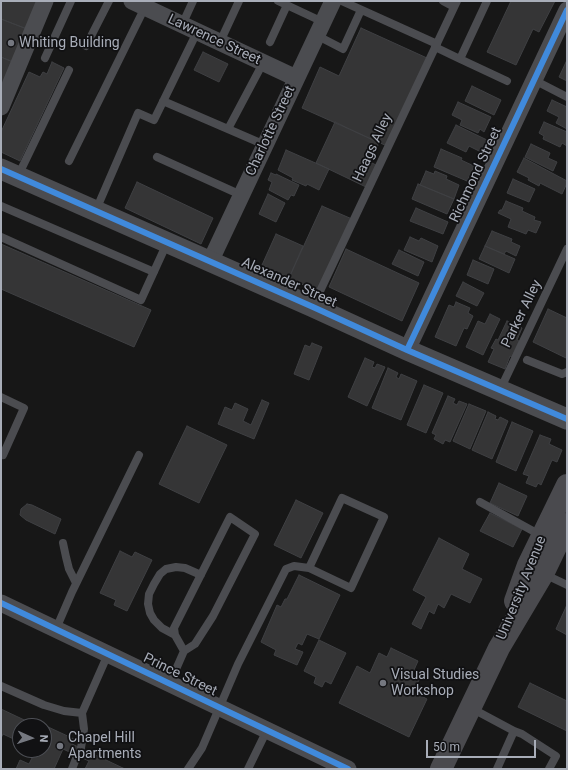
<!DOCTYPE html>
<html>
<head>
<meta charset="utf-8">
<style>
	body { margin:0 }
	#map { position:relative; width:568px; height:770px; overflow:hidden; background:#171717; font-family:Roboto,sans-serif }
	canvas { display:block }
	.frame { position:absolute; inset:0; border:2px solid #a8adb8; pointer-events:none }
	.north { position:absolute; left:12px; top:718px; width:40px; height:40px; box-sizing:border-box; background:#111113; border:1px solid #4d4f55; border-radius:50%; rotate:93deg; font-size:11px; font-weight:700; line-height:16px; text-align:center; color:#a8adb8 }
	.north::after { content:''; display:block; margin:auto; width:14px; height:18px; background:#757880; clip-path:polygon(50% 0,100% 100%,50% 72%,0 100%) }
	.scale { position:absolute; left:426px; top:740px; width:110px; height:18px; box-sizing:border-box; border:2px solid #a8adb8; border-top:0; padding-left:5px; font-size:12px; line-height:14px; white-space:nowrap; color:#a8adb8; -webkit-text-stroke:3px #111113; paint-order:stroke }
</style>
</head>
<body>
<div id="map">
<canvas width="568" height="770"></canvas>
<div class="frame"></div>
<div class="north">N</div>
<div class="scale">50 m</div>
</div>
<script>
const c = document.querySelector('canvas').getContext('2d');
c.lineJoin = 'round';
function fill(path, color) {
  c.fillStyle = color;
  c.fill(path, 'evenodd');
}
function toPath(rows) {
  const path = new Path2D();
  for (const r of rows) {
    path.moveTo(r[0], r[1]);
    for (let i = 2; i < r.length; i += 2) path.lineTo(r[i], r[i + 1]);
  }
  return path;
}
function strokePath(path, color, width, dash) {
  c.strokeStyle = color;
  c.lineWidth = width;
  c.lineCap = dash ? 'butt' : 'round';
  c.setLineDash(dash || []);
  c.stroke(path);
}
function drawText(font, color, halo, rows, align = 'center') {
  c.font = font + ' Roboto,sans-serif';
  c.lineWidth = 3.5;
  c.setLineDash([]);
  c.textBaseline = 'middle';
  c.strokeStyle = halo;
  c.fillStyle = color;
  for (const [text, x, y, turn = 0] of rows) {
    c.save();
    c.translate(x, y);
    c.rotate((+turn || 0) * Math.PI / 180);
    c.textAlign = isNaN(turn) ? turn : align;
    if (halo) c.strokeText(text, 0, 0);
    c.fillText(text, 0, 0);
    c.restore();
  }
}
const building = toPath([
	[1,1,38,1,27,29,1,19,1,1],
	[511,1,555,1,539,32,533,29,516,65,487,52,511,1],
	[1,19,27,29,13,62,1,57,1,19],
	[361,28,427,58,387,146,302,108,320,67,339,76,361,28],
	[203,52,228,64,219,82,194,70,203,52],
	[1,57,13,62,1,90,1,57],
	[567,60,567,81,559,77,567,60],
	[52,62,64,68,20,161,1,152,1,132,29,72,40,77,43,72,47,74,52,62],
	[472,86,501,100,494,115,465,101,472,86],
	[552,100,567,107,567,129,556,123,559,117,547,111,552,100],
	[458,102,491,117,484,132,480,129,478,133,460,125,462,120,452,115,458,102],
	[335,122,379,143,370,162,376,165,366,187,316,163,335,122],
	[544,122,567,132,567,146,562,143,560,147,543,139,544,136,539,133,544,122],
	[456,125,487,140,481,152,469,146,466,152,447,143,456,125],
	[531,144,550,153,548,158,557,162,553,171,525,157,531,144],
	[441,149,462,158,461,160,474,166,467,181,434,167,441,149],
	[286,150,329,169,319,190,307,184,306,186,292,180,293,178,278,170,286,150],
	[524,158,567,181,567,183,562,194,540,183,539,186,528,180,529,178,517,172,524,158],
	[426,171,434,174,435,171,447,176,446,179,459,185,454,199,420,185,426,171],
	[271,173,276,175,276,174,299,185,294,196,291,195,288,200,269,190,272,182,268,180,271,173],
	[513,179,535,189,529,202,507,193,513,179],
	[137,182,213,218,201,244,125,208,137,182],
	[418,184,454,199,447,214,412,199,418,184],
	[268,194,285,203,276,222,259,214,268,194],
	[506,201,523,208,522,211,535,217,534,220,541,222,536,233,528,230,526,234,508,227,511,219,498,213,500,210,502,210,506,201],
	[322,206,352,219,318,292,289,278,322,206],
	[416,208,448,222,443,234,410,221,416,208],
	[492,231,512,239,511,242,520,246,516,256,506,251,504,254,485,246,492,231],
	[276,234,303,246,289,278,262,265,276,234],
	[410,237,419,241,421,238,438,246,432,262,404,250,410,237],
	[1,244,151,310,134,347,1,289,1,244],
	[485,246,515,259,509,273,479,259,485,246],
	[346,249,419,283,402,321,329,287,346,249],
	[399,250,424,262,418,276,392,264,399,250],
	[473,260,494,269,488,284,467,275,473,260],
	[463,282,484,293,477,306,456,296,463,282],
	[456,302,470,308,468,313,473,316,467,329,464,328,456,346,435,337,449,305,454,307,456,302],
	[548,309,567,318,567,356,566,358,533,342,548,309],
	[490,314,500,319,483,355,466,347,478,321,485,324,490,314],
	[507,321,522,328,517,340,519,341,512,357,510,356,505,369,488,362,494,349,491,348,496,339,498,340,507,321],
	[312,343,322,347,309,380,294,374,305,345,310,347,312,343],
	[365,358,374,362,372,367,375,368,377,364,385,367,367,406,348,397,365,358],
	[388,368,398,373,396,377,399,379,401,374,417,381,401,420,372,408,388,368],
	[424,385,443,393,426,433,407,425,424,385],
	[448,396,455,399,453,403,457,405,459,401,467,404,450,442,445,440,443,444,434,439,436,435,432,433,448,396],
	[262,400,269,403,254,439,218,424,225,407,232,410,235,403,248,409,243,421,251,425,262,400],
	[469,404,486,411,470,449,453,441,469,404],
	[488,412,496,416,495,419,498,420,500,417,508,421,492,459,472,450,488,412],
	[512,422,533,431,516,471,496,462,512,422],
	[187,426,227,445,199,503,159,484,187,426],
	[540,435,551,439,549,444,562,450,557,462,552,460,541,485,538,483,536,487,526,483,529,476,523,474,540,435],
	[499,483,527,496,518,516,490,503,499,483],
	[296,500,323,513,301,558,274,545,296,500],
	[27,504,32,505,61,519,55,534,26,520,20,515,21,509,27,504],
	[490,513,522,529,513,547,480,531,490,513],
	[439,538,469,554,462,569,482,579,470,603,451,594,444,608,438,604,434,614,429,611,421,629,412,624,426,597,413,590,439,538],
	[120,551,132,557,135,552,152,560,127,611,114,605,116,600,100,593,120,551],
	[299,575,340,595,319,639,307,634,302,645,298,643,295,649,303,652,297,665,274,655,276,650,261,642,277,605,281,607,285,599,287,599,299,575],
	[566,607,567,608,567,635,556,629,566,607],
	[319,640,346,653,331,684,325,681,322,687,314,683,316,677,304,671,319,640],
	[391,648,418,661,414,670,422,674,413,692,427,699,409,737,339,703,357,666,370,673,379,653,387,657,391,648],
	[530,683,567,701,567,731,518,707,530,683],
	[1,709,37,726,20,726,20,742,3,734,1,738,1,709],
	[46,726,74,739,72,744,125,769,85,769,89,761,63,749,54,769,16,769,20,760,29,764,36,750,44,750,44,729,46,726]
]);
const service = toPath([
	[278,1,323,22],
	[342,1,437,44],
	[443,1,454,7],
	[487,1,460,59,507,81],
	[182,25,193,1],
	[316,35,343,49,361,10],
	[220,42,239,1],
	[270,42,287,5],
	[86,46,109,1],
	[435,47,460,59],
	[45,58,71,1],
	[534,80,567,97],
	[163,101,265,145],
	[228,129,263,63],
	[157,157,241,195],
	[69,161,146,5],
	[18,176,69,70],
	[1,206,154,272],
	[96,210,138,113,154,120,197,32],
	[1,237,141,300,167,243],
	[313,306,457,1],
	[527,360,562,374,567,372],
	[500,390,567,249],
	[1,397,24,408,3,455,1,454],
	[480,502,533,531,541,537],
	[63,543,66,557,69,569,76,583],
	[544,574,567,585],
	[56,629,72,592,139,455],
	[175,635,162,628,154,620,150,613,148,604,149,594,154,584,160,574,166,569,176,567,185,568,201,575],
	[170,683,184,651,195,644,213,616,255,534,230,517,174,628,175,635,184,651],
	[1,686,44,705,64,711,82,713,108,654],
	[471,708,514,731,522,734,556,756,549,769],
	[81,748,84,729,82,713],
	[72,769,77,756],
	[188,769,202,748,238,664,286,569,294,566,309,568,351,588,384,517,342,498,309,568],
	[248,769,267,730],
	[497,769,514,731]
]);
const minor = toPath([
	[132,1,296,78],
	[1,107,45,1],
	[210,262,333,1],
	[407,350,567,10],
	[1,603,348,769]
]);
const tertiary = toPath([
	[1,169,313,307,407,350,567,419]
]);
const secondary = toPath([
	[515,601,528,565,567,485],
	[441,769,499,648,543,574,567,524]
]);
const cycleway = toPath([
	[1,169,313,307,407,350,567,419],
	[407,350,567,10],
	[1,603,348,769]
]);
const markers = [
	[11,43,4,"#757880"],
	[383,683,4,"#757880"],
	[60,746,4,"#757880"]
];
const streetNames = [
	["Lawrence Street",214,40,25],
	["Charlotte Street",271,131,-65],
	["Haags Alley",373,148,-65],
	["Richmond Street",476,175,-65],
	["Alexander Street",289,283,24],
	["Parker Alley",522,314,-64],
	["University Avenue",522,588,-68],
	["Prince Street",180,675,26]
];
const poiNames = [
	["Whiting Building",19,43],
	["Visual Studies",391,675],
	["Workshop",391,691],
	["Chapel Hill",68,738],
	["Apartments",68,754]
];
fill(building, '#353536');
strokePath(building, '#3f4043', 1);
strokePath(service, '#4b4c50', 8);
strokePath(minor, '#4b4c50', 17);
strokePath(tertiary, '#4b4c50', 21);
strokePath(secondary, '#4a4a4e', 22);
strokePath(cycleway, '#408adc', 6);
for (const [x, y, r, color] of markers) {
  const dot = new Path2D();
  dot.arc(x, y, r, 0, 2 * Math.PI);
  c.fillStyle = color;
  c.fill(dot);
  strokePath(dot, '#111113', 1.5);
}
drawText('14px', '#a8adb8', '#111113', streetNames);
drawText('14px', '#a8adb8', '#111113', poiNames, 'left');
</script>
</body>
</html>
